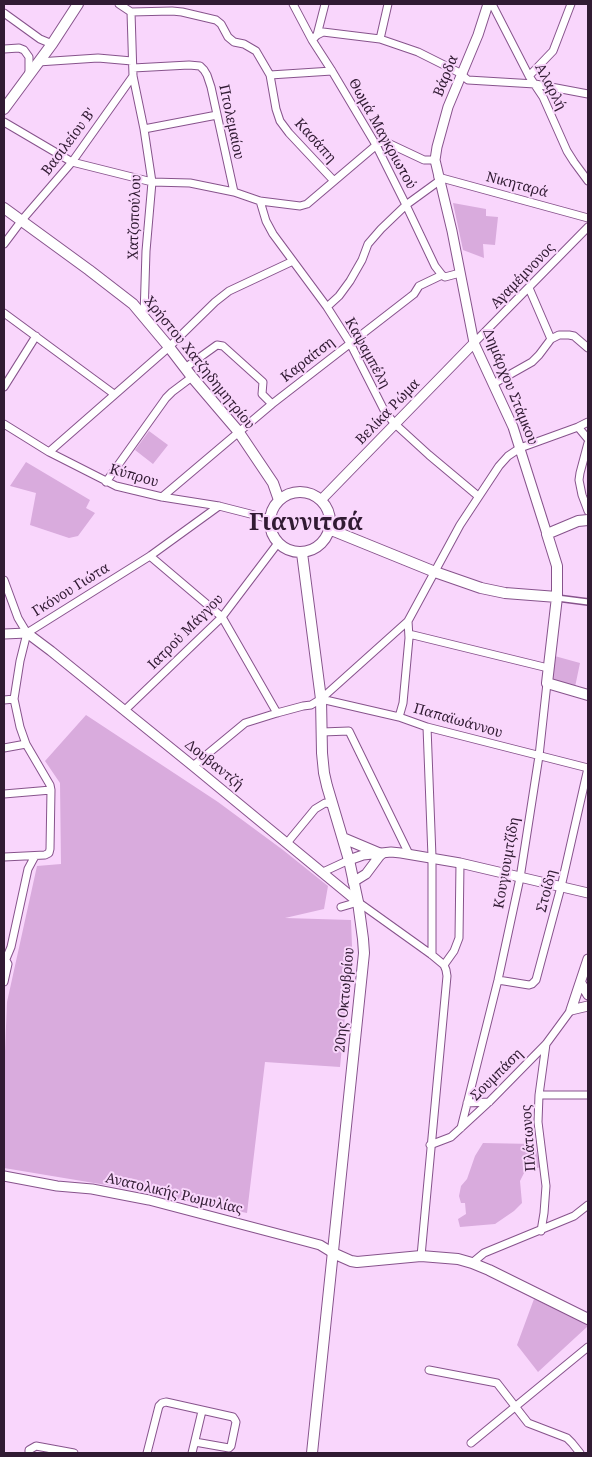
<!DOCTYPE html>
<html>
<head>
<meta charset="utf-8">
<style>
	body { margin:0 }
	#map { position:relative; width:592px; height:1457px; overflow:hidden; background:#f9d6fc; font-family:"Noto Serif",serif }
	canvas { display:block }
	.frame { position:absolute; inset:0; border:5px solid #311b33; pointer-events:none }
</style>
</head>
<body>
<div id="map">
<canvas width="592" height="1457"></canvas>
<div class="frame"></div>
</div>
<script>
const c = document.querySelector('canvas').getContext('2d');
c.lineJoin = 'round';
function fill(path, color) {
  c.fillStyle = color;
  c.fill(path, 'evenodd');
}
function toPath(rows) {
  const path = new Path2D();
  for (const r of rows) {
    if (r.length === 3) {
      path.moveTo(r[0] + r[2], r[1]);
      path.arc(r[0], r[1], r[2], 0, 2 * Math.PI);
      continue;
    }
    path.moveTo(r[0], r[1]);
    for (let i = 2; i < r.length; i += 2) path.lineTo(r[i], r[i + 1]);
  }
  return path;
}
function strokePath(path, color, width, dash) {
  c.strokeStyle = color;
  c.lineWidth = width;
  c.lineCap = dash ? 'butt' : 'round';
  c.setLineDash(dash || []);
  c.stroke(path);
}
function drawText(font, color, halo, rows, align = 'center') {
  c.font = font + ' "Noto Serif",serif';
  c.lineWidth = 4;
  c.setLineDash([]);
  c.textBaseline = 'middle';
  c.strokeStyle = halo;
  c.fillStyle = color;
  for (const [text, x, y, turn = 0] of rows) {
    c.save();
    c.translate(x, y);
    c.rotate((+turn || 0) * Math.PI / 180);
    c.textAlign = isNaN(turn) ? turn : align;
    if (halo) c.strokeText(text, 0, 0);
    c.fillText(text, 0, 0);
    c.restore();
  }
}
const green = toPath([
	[453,203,486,209,486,216,498,217,495,245,483,244,484,258,463,250],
	[149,431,168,445,153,464,135,450],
	[26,462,90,500,86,508,95,513,78,536,69,538,30,525,36,493,10,486],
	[551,655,580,663,575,687,546,679],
	[86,715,218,802,283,850,328,886,324,909,285,918,351,920,352,946,340,1067,265,1062,247,1213,124,1188,4,1168,4,1076,7,1002,37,866,61,864,60,783,45,761],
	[483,1143,534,1144,541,1167,525,1171,520,1181,522,1203,514,1211,495,1224,460,1227,458,1219,466,1214,465,1203,461,1203,459,1196,461,1186,467,1179,475,1156],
	[534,1299,588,1324,588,1326,538,1372,517,1345]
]);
const pedestrian = toPath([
	[557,598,588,602]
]);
const minor = toPath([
	[119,4,131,12,133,76,144,129,152,182,146,251,144,316],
	[293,4,312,40,332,71,376,145,406,205,435,266,442,275,445,277,460,273],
	[492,4,529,76,543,97,567,151,574,162,588,181],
	[131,12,172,11,182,12,216,20,221,24,228,37,234,42,244,44,256,51,270,75,276,109,280,121,289,133,334,181],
	[4,13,40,39,52,44],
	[317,35,325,4],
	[380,39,388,4],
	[312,40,317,35,323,32,380,39,418,52,458,72,468,80,535,84,588,94],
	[4,49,19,48,24,50,29,57,29,74],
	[38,62,98,58,132,61],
	[133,68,189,65,200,66,204,70,207,75,211,87,234,192],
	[270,75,332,71],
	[529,76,553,51,571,4],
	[4,122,72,162,152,182,190,183,234,192,260,201,300,206,307,204,380,142,390,144,424,160,435,160],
	[144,129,217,115],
	[260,201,266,221,273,234,327,307,350,343,385,412,395,424,429,455,478,496],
	[4,244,22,220,72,162,133,76],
	[529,288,551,339,559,335,569,335,574,336,588,348],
	[327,307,339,296,350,281,362,260,368,244,381,229,406,205,439,181,438,177,588,218],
	[4,313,114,394],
	[474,343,588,227],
	[185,368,217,345,223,346,263,382,262,394,272,404],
	[493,384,532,362,539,355,551,339],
	[4,387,36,336],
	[4,424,49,452,116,486,162,497,219,506,270,519],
	[578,427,588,439],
	[588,443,580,473,579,480,582,495,588,511],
	[49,452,169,347,215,302,229,291,293,261],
	[106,482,166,398,172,392,192,377],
	[162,497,272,404,414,294,419,286,442,275],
	[150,556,222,617,277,713],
	[4,580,18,618,27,633],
	[409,634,548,668],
	[321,699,399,717,427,727,588,768],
	[4,700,14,699],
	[125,710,222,617,278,543],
	[399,717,403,703,409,638,408,621],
	[427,727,432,857,432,955],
	[322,732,349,731,409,854],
	[4,748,26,744],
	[193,766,245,723,277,713,303,706,311,705,321,699,408,621,460,525,499,466,508,456,520,448,578,427,588,422],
	[4,794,51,790],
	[287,843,315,809,325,803,332,804],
	[4,857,45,855,49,853,50,849,51,790,50,785,26,744,20,727,14,699,20,661,27,633,150,556,219,506],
	[323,872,349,860],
	[341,907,358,902,432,955,444,965,446,970,447,976,421,1256],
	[4,957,8,964,4,982],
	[6,959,11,947,28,869,35,856],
	[444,965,454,951,459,938,460,863],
	[498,980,529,985,532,984,536,980,561,887,588,768],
	[539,1095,588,1095],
	[467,1103,489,1102],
	[461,1128,498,980,520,878,539,756,547,683],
	[430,1145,451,1137,489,1102,546,1044,571,1010],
	[541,1231,544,1213,546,1186,538,1122,539,1095,546,1044],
	[472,1263,484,1253,574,1216,588,1205],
	[429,1370,497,1383,528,1423,567,1438,572,1443,580,1453],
	[471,1443,588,1347],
	[29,1453,29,1450,36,1446,74,1453],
	[147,1453,159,1406,162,1403,166,1402,233,1417,235,1420,236,1422,231,1446,229,1448,195,1442],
	[192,1453,202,1411]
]);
const tertiary = toPath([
	[488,4,478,35,448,107,437,147,435,160,452,231,474,343,513,427,547,534],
	[321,500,474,343],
	[4,634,27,633,51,651,193,766,358,902],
	[349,860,363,855,391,852,401,853,460,863,588,893],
	[353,882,366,874,381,854],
	[581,983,588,995],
	[571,1010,588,959],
	[571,1010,588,1006],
	[4,1176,57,1186,92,1189,149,1200,305,1241,320,1245,333,1253]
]);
const secondary = toPath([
	[4,109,52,44,78,4],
	[4,208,89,270,133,304,169,347,192,377,238,431,273,483,279,500],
	[300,522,30],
	[588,520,578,521,547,534,557,566,557,597,547,683,588,695],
	[329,529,435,572,481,588,505,593,557,597],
	[302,553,321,699,322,753,324,773,327,786,349,860,358,902,363,939,364,953,312,1453],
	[343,838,381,854],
	[333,1253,351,1261,357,1262,421,1256,458,1259,472,1263,489,1270,588,1319]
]);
const streetNames = [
	["Βάρδα",446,76,-68],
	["Αλαρλή",550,87,62],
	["Πτολεμαίου",231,122,78],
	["Θωμά Μαγκριωτού",382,134,61],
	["Κασάπη",315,141,48],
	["Βασιλείου Β'",69,142,-53],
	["Νικηταρά",517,185,15],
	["Χατζοπούλου",135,217,-88],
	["Αγαμέμνονος",523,276,-46],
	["Καψαμπέλη",367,353,61],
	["Καραίτση",308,360,-38],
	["Χρήστου Χατζηδημητρίου",199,363,51],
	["Δημάρχου Στάμκου",510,387,68],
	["Βελίκα Ρώμα",388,412,-46],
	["Κύπρου",134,476,16],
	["Γκόνου Γιώτα",71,590,-32],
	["Ιατρού Μάγγου",186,632,-45],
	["Παπαϊωάννου",458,721,16],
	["Δουβαντζή",214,765,39],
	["Κουγιουμτζίδη",507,863,-80],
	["Στοίδη",547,891,-76],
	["20ης Οκτωβρίου",345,1000,-85],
	["Σουμπάση",497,1075,-45],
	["Πλάτωνος",529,1138,-94],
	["Ανατολικής Ρωμυλίας",174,1194,13]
];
const townNames = [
	["Γιαννιτσά",306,523]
];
fill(green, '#d9abdd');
strokePath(pedestrian, '#87538c', 8);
strokePath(minor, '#87538c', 9);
strokePath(tertiary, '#87538c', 11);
strokePath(secondary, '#87538c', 12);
strokePath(pedestrian, '#fff', 5);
strokePath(minor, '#fff', 7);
strokePath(tertiary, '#fff', 9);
strokePath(secondary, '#fff', 10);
drawText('14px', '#311b33', '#f9d6fc', streetNames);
drawText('bold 24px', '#311b33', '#f9d6fc', townNames);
</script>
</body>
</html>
